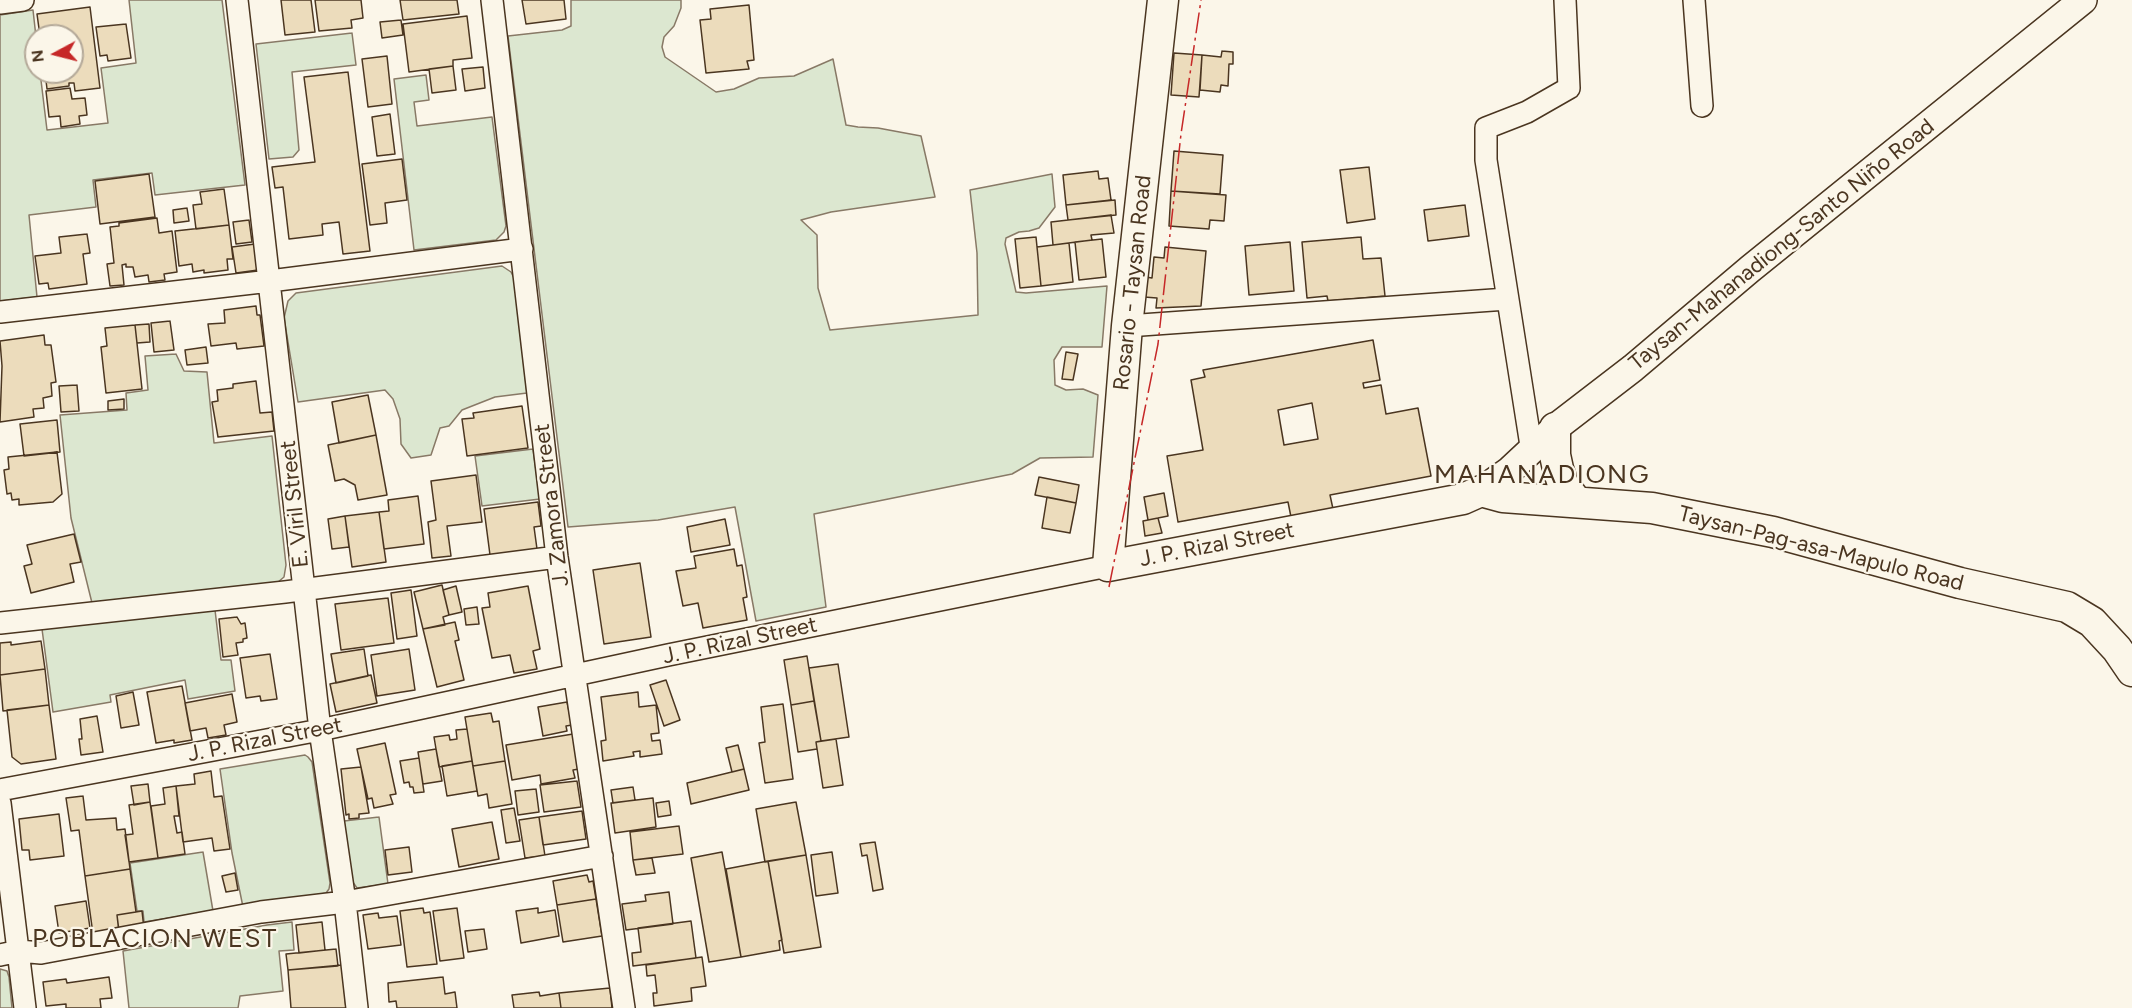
<!DOCTYPE html>
<html>
<head>
<meta charset="utf-8">
<style>
	body { margin:0 }
	#map { position:relative; width:2132px; height:1008px; overflow:hidden; background:#fbf6e9; font-family:Figtree,sans-serif }
	canvas { display:block }
	.north { position:absolute; left:24px; top:24px; width:60px; height:60px; box-sizing:border-box; background:#fbf6e9; border:2px solid #b4a999; border-radius:50%; rotate:263deg; font-size:16px; font-weight:700; line-height:24px; text-align:center; color:#4a3520 }
	.north::after { content:''; display:block; margin:auto; width:21px; height:27px; background:#c62828; clip-path:polygon(50% 0,100% 100%,50% 72%,0 100%) }
</style>
</head>
<body>
<div id="map">
<canvas width="2132" height="1008"></canvas>
<div class="north">N</div>
</div>
<script>
const c = document.querySelector('canvas').getContext('2d');
c.lineJoin = 'round';
function fill(path, color) {
  c.fillStyle = color;
  c.fill(path, 'evenodd');
}
function toPath(rows) {
  const path = new Path2D();
  for (const r of rows) {
    path.moveTo(r[0], r[1]);
    for (let i = 2; i < r.length; i += 2) path.lineTo(r[i], r[i + 1]);
  }
  return path;
}
function strokePath(path, color, width, dash) {
  c.strokeStyle = color;
  c.lineWidth = width;
  c.lineCap = dash ? 'butt' : 'round';
  c.setLineDash(dash || []);
  c.stroke(path);
}
function drawText(font, color, halo, rows, align = 'center') {
  c.font = font + ' Figtree,sans-serif';
  c.lineWidth = 4.5;
  c.setLineDash([]);
  c.textBaseline = 'middle';
  c.strokeStyle = halo;
  c.fillStyle = color;
  for (const [text, x, y, turn = 0] of rows) {
    c.save();
    c.translate(x, y);
    c.rotate((+turn || 0) * Math.PI / 180);
    c.textAlign = isNaN(turn) ? turn : align;
    if (halo) c.strokeText(text, 0, 0);
    c.fillText(text, 0, 0);
    c.restore();
  }
}
const green = toPath([
	[129,0,222,0,245,185,155,195,152,173,93,180,96,207,29,215,37,297,0,301,0,15,33,10,36,37,36,72,40,72,47,130,108,123,101,68,136,63,129,0],
	[571,0,681,0,681,8,674,26,664,37,662,47,665,57,716,92,734,89,759,78,794,76,833,59,846,125,858,127,878,128,921,136,935,197,831,212,801,220,817,235,818,288,830,330,978,315,977,253,970,190,1052,174,1055,207,1039,228,1029,231,1019,232,1006,238,1005,244,1016,292,1026,293,1107,286,1102,347,1062,347,1054,360,1055,385,1066,390,1083,389,1098,395,1093,457,1040,458,1012,474,814,514,826,607,756,621,735,507,658,520,568,527,508,36,562,30,571,26,571,0],
	[352,33,356,65,292,72,299,150,293,157,269,159,256,44,352,33],
	[426,75,429,100,414,102,417,126,492,117,506,226,504,232,496,240,414,250,394,79,426,75],
	[502,266,511,272,514,278,527,393,495,397,462,410,449,426,440,428,431,455,411,458,401,444,400,419,393,399,385,390,298,402,284,318,288,301,296,293,502,266],
	[176,354,184,371,207,372,214,443,272,436,286,565,284,577,277,583,92,603,71,518,60,415,127,410,126,393,148,390,145,356,176,354],
	[533,449,540,499,482,506,475,456,533,449],
	[215,610,221,660,231,660,235,691,188,699,185,680,110,695,111,702,53,712,42,629,215,610],
	[305,755,308,757,312,762,330,883,329,889,326,893,321,894,243,907,232,853,220,769,305,755],
	[379,817,388,884,357,888,352,881,344,821,379,817],
	[203,852,213,911,144,922,143,911,137,911,130,863,203,852],
	[292,922,294,950,279,951,283,991,240,996,238,1008,129,1008,123,951,267,925,292,922],
	[0,969,7,971,9,977,12,1008,0,1008,0,969]
]);
const building = toPath([
	[281,0,311,0,315,32,285,35,281,0],
	[315,0,361,0,363,18,351,20,352,28,319,31,315,0],
	[400,0,457,0,459,14,403,20,400,0],
	[522,0,564,0,566,19,526,24,522,0],
	[749,5,754,60,747,61,749,69,706,73,700,20,711,19,710,9,749,5],
	[90,7,100,88,75,91,74,83,69,83,69,86,47,89,45,72,72,72,72,36,40,36,37,14,90,7],
	[467,16,472,58,453,60,453,66,409,72,403,24,467,16],
	[401,20,403,35,382,38,380,22,401,20],
	[126,24,131,58,108,61,107,55,100,56,96,27,126,24],
	[1222,51,1233,52,1233,64,1229,64,1228,86,1221,85,1220,92,1200,90,1202,55,1221,57,1222,51],
	[1174,53,1202,55,1199,97,1171,95,1174,53],
	[387,56,392,104,368,107,362,59,387,56],
	[453,66,456,90,432,93,429,69,453,66],
	[483,67,485,88,465,91,462,69,483,67],
	[348,72,370,251,343,254,339,222,322,224,323,235,289,239,283,187,275,188,272,167,315,162,304,77,348,72],
	[70,88,72,99,85,98,87,115,79,116,80,124,61,127,60,116,49,117,46,91,70,88],
	[390,114,395,154,377,156,372,117,390,114],
	[1174,151,1223,155,1220,194,1171,191,1174,151],
	[402,159,407,200,385,203,387,223,370,225,362,164,402,159],
	[1369,167,1375,219,1347,223,1340,170,1369,167],
	[1098,171,1099,179,1108,178,1111,200,1066,205,1063,175,1098,171],
	[149,174,155,217,100,224,95,181,149,174],
	[224,189,229,225,196,229,193,205,202,204,200,192,224,189],
	[1171,191,1226,195,1224,221,1210,220,1209,229,1169,226,1171,191],
	[1115,200,1116,215,1068,220,1066,205,1115,200],
	[1465,205,1469,236,1428,241,1424,210,1465,205],
	[187,208,189,221,174,223,173,210,187,208],
	[1111,215,1114,233,1091,235,1092,240,1053,245,1051,222,1111,215],
	[157,218,159,233,172,231,177,272,164,274,165,280,149,282,148,275,135,277,133,267,126,267,126,264,122,265,124,285,110,286,107,264,114,263,110,227,119,226,119,223,157,218],
	[249,220,252,242,236,244,233,222,249,220],
	[229,225,233,259,227,259,228,270,204,273,204,270,193,272,192,264,179,266,175,231,229,225],
	[87,234,90,253,83,254,87,284,49,289,48,283,39,284,35,256,61,253,59,237,87,234],
	[1036,237,1041,286,1020,288,1015,239,1036,237],
	[1361,237,1363,259,1381,258,1385,296,1328,301,1327,296,1307,298,1302,242,1361,237],
	[1102,239,1106,277,1079,280,1075,242,1102,239],
	[1290,242,1294,291,1249,295,1245,246,1290,242],
	[1069,243,1073,282,1041,286,1037,247,1069,243],
	[255,244,258,270,236,273,232,247,255,244],
	[1165,247,1206,251,1201,306,1156,308,1157,298,1144,297,1146,277,1152,278,1154,257,1164,258,1165,247],
	[256,306,257,315,260,315,264,346,237,349,236,343,211,346,208,324,225,323,224,310,256,306],
	[170,321,174,350,154,352,151,323,170,321],
	[149,324,150,342,137,343,135,325,149,324],
	[135,325,142,389,106,393,101,347,107,346,105,328,135,325],
	[44,335,45,345,51,345,56,382,51,383,52,396,43,398,44,408,33,409,34,417,0,422,2,366,0,341,44,335],
	[1373,340,1380,380,1363,383,1364,388,1381,385,1386,414,1418,408,1431,476,1330,495,1333,509,1291,517,1288,502,1178,522,1167,456,1203,450,1191,380,1205,377,1203,370,1373,340],
	[1312,403,1318,439,1284,445,1278,410,1312,403],
	[206,347,208,363,187,365,185,350,206,347],
	[1066,352,1078,354,1073,380,1062,379,1066,352],
	[256,381,260,413,272,412,274,431,218,437,212,402,218,401,217,390,233,388,233,384,256,381],
	[77,385,79,411,61,412,59,386,77,385],
	[368,395,376,435,339,443,332,402,368,395],
	[124,399,124,409,108,410,108,401,124,399],
	[522,406,528,448,467,456,462,419,474,418,473,413,522,406],
	[57,420,60,452,24,456,20,424,57,420],
	[376,435,387,495,358,500,355,485,344,479,335,481,328,445,376,435],
	[57,452,62,494,53,502,19,505,19,499,12,500,11,493,7,494,4,470,9,469,8,457,57,452],
	[476,475,482,522,447,526,451,556,432,558,428,522,436,520,431,481,476,475],
	[1039,477,1079,485,1076,503,1035,495,1039,477],
	[1164,493,1168,516,1148,520,1144,497,1164,493],
	[418,496,424,544,384,549,379,512,389,511,388,500,418,496],
	[1047,497,1076,503,1070,533,1042,528,1047,497],
	[538,502,541,526,534,527,537,549,490,555,484,509,538,502],
	[379,512,386,562,352,567,345,516,379,512],
	[345,516,349,547,332,549,328,519,345,516],
	[1158,518,1162,533,1145,536,1143,521,1158,518],
	[725,519,730,545,691,552,687,527,725,519],
	[74,534,81,562,70,564,74,582,31,593,24,566,32,564,27,545,74,534],
	[734,549,737,566,742,565,747,597,743,598,747,620,703,628,698,603,683,606,676,571,696,568,694,556,734,549],
	[640,563,651,637,604,644,593,570,640,563],
	[442,585,449,615,443,617,445,625,423,629,414,592,442,585],
	[456,586,462,612,449,615,443,590,456,586],
	[528,586,540,649,533,651,537,669,514,673,510,655,492,658,482,608,490,607,488,593,528,586],
	[411,590,417,636,397,639,391,593,411,590],
	[388,598,394,643,341,650,335,604,388,598],
	[477,607,479,624,466,625,464,609,477,607],
	[237,617,241,624,245,623,247,638,243,639,243,642,236,643,238,655,223,657,219,619,237,617],
	[455,622,459,640,455,641,464,680,437,687,423,629,455,622],
	[41,641,45,669,0,675,0,643,11,642,11,645,41,641],
	[364,649,368,676,336,683,331,654,364,649],
	[409,649,415,690,377,696,371,655,409,649],
	[270,654,277,699,261,701,260,696,246,698,240,658,270,654],
	[807,656,814,701,791,705,784,660,807,656],
	[838,664,849,737,821,741,809,668,838,664],
	[45,669,49,705,3,711,0,675,45,669],
	[371,675,377,703,336,712,330,684,371,675],
	[666,680,680,720,664,726,650,685,666,680],
	[182,686,192,740,174,743,174,740,156,743,147,692,182,686],
	[133,692,139,725,121,728,116,696,133,692],
	[638,692,639,707,656,705,659,733,651,734,652,741,660,740,662,754,640,757,640,751,633,752,634,756,603,761,601,741,606,740,601,697,638,692],
	[232,694,237,722,224,725,226,735,208,738,206,728,190,731,185,703,232,694],
	[814,701,821,741,816,742,817,749,798,752,791,705,814,701],
	[567,702,572,725,566,726,567,731,543,736,538,707,567,702],
	[783,704,793,779,765,783,759,743,765,742,761,707,783,704],
	[49,705,56,759,21,764,12,757,7,710,49,705],
	[491,713,493,722,499,721,505,761,473,766,465,717,491,713],
	[97,716,103,752,81,755,79,739,82,739,80,719,97,716],
	[467,729,472,761,439,767,434,737,449,735,450,740,457,739,456,730,467,729],
	[573,734,579,769,573,770,575,778,541,784,540,775,512,780,506,745,573,734],
	[836,739,843,785,823,788,816,742,836,739],
	[385,743,396,794,390,795,393,804,374,808,372,798,368,799,357,749,385,743],
	[738,745,744,769,732,772,726,748,738,745],
	[436,749,442,781,423,784,418,752,436,749],
	[419,758,424,792,414,793,413,787,410,787,409,782,404,783,400,761,419,758],
	[472,761,477,791,447,796,442,766,472,761],
	[505,761,512,804,489,808,487,794,478,796,473,766,505,761],
	[361,767,369,813,359,814,359,818,349,819,349,814,346,815,341,769,361,767],
	[744,769,749,790,691,804,687,783,744,769],
	[211,771,214,797,222,796,230,849,214,851,212,838,183,842,176,786,195,784,194,774,211,771],
	[577,781,581,807,544,812,540,785,577,781],
	[148,784,150,802,134,805,131,786,148,784],
	[176,786,179,816,174,816,177,833,182,832,185,854,158,858,151,806,165,804,163,788,176,786],
	[633,787,635,800,613,803,611,790,633,787],
	[536,789,539,812,518,815,515,791,536,789],
	[83,796,86,820,116,818,117,830,125,829,130,869,85,876,79,830,71,831,66,798,83,796],
	[653,798,656,827,615,833,611,803,653,798],
	[669,801,671,815,658,817,656,803,669,801],
	[150,802,158,858,129,862,125,835,133,834,129,805,150,802],
	[796,802,806,855,765,862,756,809,796,802],
	[514,808,520,841,506,843,501,810,514,808],
	[582,811,586,839,543,845,539,817,582,811],
	[59,814,64,856,30,860,29,850,22,850,19,819,59,814],
	[539,817,545,856,525,858,519,820,539,817],
	[492,822,499,859,459,867,452,829,492,822],
	[679,826,683,854,633,860,630,832,679,826],
	[875,842,883,889,873,891,867,855,862,856,860,844,875,842],
	[409,847,412,872,388,875,385,850,409,847],
	[722,852,741,957,709,962,691,858,722,852],
	[832,852,838,893,816,896,811,855,832,852],
	[806,855,821,947,784,953,768,861,806,855],
	[652,858,655,873,636,875,633,860,652,858],
	[768,861,782,940,779,941,780,950,741,957,726,869,768,861],
	[130,869,136,912,117,915,119,931,93,934,85,876,130,869],
	[235,873,238,890,226,892,222,876,235,873],
	[587,875,589,882,593,881,596,899,557,905,553,881,587,875],
	[669,892,673,924,626,930,622,904,646,901,645,895,669,892],
	[596,899,602,936,563,942,557,905,596,899],
	[86,901,90,928,59,933,55,906,86,901],
	[423,908,424,913,430,912,437,964,407,967,400,911,423,908],
	[457,908,464,958,440,961,433,911,457,908],
	[538,908,538,913,555,910,559,936,521,943,516,911,538,908],
	[142,911,144,929,119,933,117,915,142,911],
	[378,913,379,918,397,916,401,945,368,949,363,915,378,913],
	[691,921,696,958,633,966,632,953,641,952,638,928,691,921],
	[322,922,325,950,299,953,296,925,322,922],
	[484,929,487,949,468,952,465,931,484,929],
	[336,949,338,966,288,970,286,954,336,949],
	[702,957,706,986,691,988,692,1001,654,1006,653,993,657,993,655,975,647,976,646,965,702,957],
	[342,965,346,1008,291,1008,288,970,342,965],
	[109,977,112,998,100,999,101,1008,66,1008,66,1004,46,1006,43,982,66,979,67,983,109,977],
	[443,977,445,994,455,992,457,1008,397,1008,396,1001,389,1002,388,983,443,977],
	[610,988,612,1008,561,1008,559,993,610,988],
	[539,992,540,996,559,993,561,1008,514,1008,512,995,539,992]
]);
const minor = toPath([
	[237,0,320,730,345,902,357,1008],
	[492,0,557,557,624,1008],
	[1694,0,1702,106],
	[0,3,23,0],
	[0,312,270,281,522,249],
	[1127,326,1507,299],
	[1532,452,1486,160,1486,128,1527,112,1569,88,1565,0],
	[0,623,285,592,557,557],
	[0,790,320,730,668,655,1108,566],
	[0,803,25,1008],
	[0,955,19,951,41,953,261,912,345,902,602,856]
]);
const tertiary = toPath([
	[1481,491,1509,471,1555,428,1633,368,1750,269,2083,0]
]);
const secondary = toPath([
	[1163,0,1127,326,1108,566,1463,499,1481,491,1503,497,1652,508,1773,532,1960,583,2067,607,2092,622,2117,649,2132,671],
	[1555,428,1555,455,1558,469,1563,484,1576,501]
]);
const power = toPath([
	[1109,587,1158,344,1181,134,1201,0]
]);
const streetNames = [
	["Taysan-Mahanadiong-Santo Niño Road",1782,245,-39],
	["Rosario - Taysan Road",1133,283,-84],
	["E. Viril Street",295,504,-96],
	["J. Zamora Street",552,505,-97],
	["J. P. Rizal Street",1217,545,-11],
	["Taysan-Pag-asa-Mapulo Road",1821,549,14],
	["J. P. Rizal Street",740,641,-12],
	["J. P. Rizal Street",265,740,-11]
];
const quarterNames = [
	["MAHANADIONG",1542,475],
	["POBLACION WEST",155,939]
];
fill(green, '#dce7d0');
strokePath(green, '#887966', 1.5);
fill(building, '#ecdcbc');
strokePath(building, '#4a3520', 1.5);
strokePath(minor, '#4a3520', 24);
strokePath(tertiary, '#4a3520', 30);
strokePath(secondary, '#4a3520', 33);
strokePath(minor, '#fbf6e9', 21);
strokePath(tertiary, '#fbf6e9', 27);
strokePath(secondary, '#fbf6e9', 30);
strokePath(power, '#c62828', 1.5, [21, 4.5, 3, 4.5]);
drawText('22px', '#4a3520', '#fbf6e9', streetNames);
c.letterSpacing = '1.5px';
drawText('26px', '#4a3520', '#fbf6e9', quarterNames);
c.letterSpacing = '0px';
</script>
</body>
</html>
